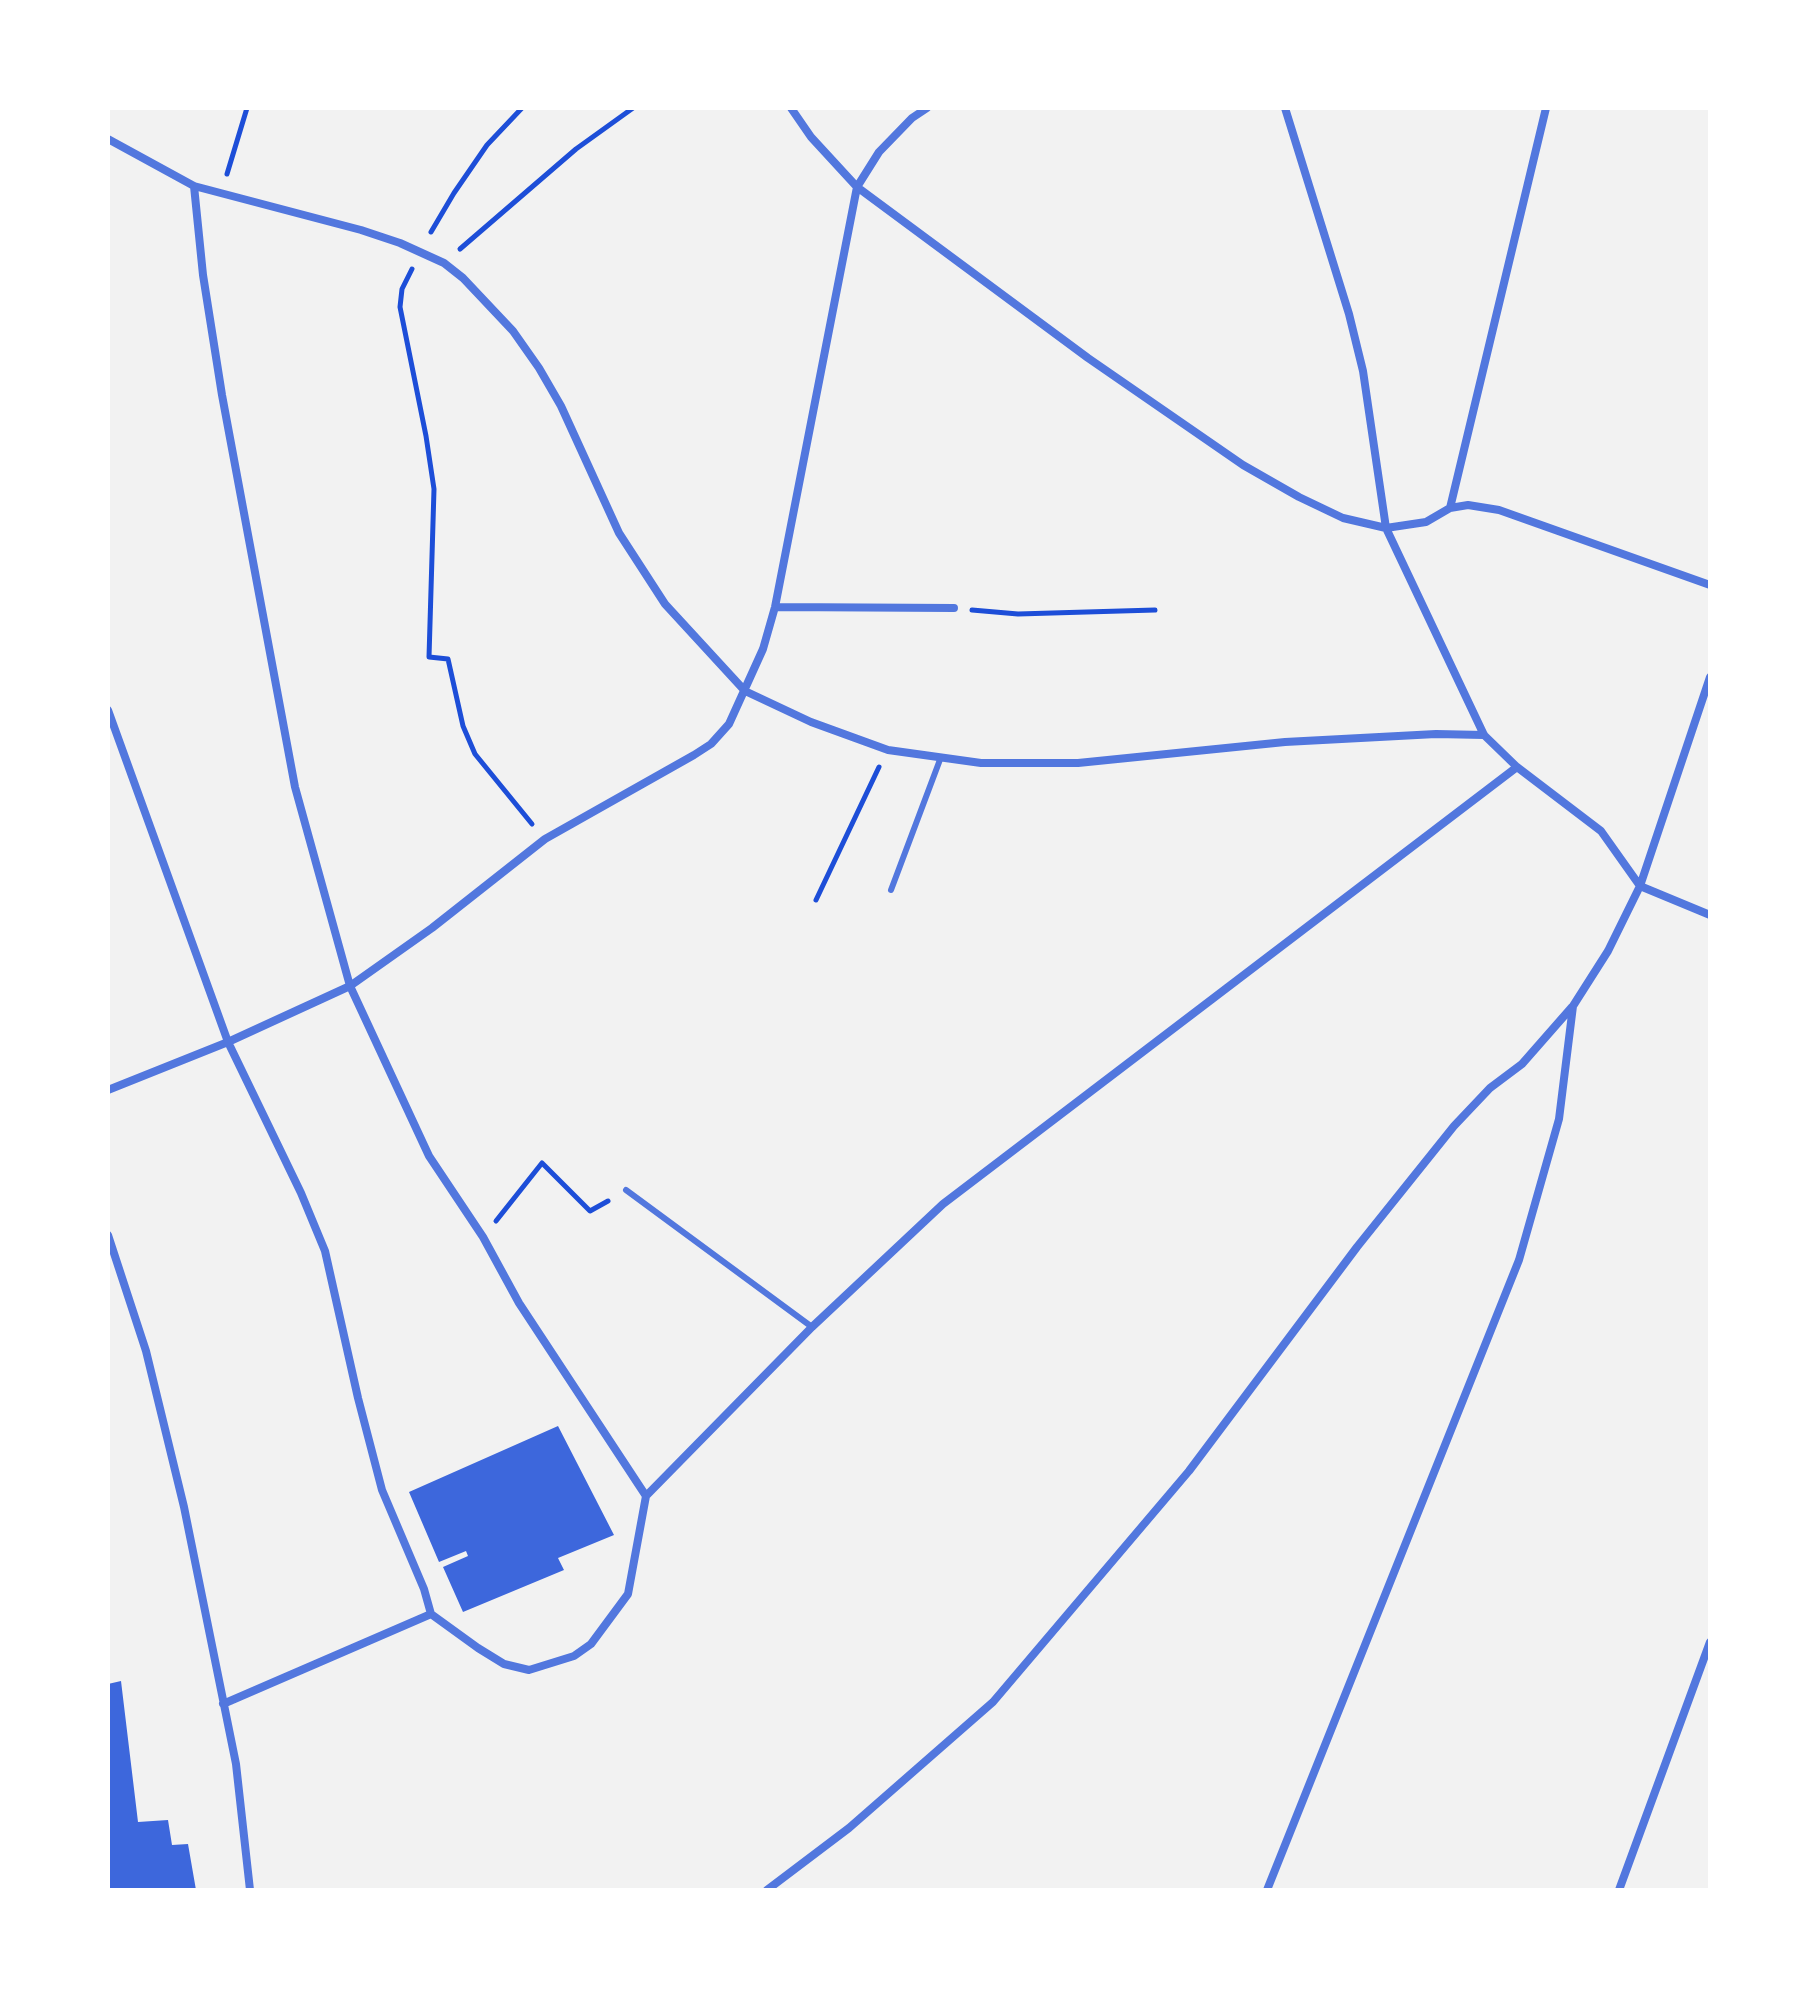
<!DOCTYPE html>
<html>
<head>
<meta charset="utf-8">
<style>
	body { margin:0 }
	#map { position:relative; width:1818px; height:1998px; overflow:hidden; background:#f2f2f2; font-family:"Alegreya Sans",sans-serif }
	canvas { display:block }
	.frame { position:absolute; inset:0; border:110px solid #fff; pointer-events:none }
</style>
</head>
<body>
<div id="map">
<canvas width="1818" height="1998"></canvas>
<div class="frame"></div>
</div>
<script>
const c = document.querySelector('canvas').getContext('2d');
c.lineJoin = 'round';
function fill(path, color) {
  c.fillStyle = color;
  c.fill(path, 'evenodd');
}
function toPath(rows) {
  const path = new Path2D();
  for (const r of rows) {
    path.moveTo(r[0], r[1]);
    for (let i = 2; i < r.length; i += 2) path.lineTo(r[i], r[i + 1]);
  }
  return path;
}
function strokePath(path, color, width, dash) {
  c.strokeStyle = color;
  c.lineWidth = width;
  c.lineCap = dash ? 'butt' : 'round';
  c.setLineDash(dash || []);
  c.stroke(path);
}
const building = toPath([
	[558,1426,614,1535,558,1558,564,1570,463,1612,443,1567,468,1556,466,1551,439,1562,409,1492],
	[121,1681,138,1822,168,1820,172,1845,188,1844,196,1890,108,1890,108,1684]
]);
const path = toPath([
	[227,174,247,108],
	[431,232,454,193,487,145,522,108],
	[460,249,576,149,633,108],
	[412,269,402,289,400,307,426,436,434,489,429,657,448,659,463,726,475,754,532,824],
	[972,610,1018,614,1155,610],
	[816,900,879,767],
	[496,1221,542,1163,590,1211,608,1201]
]);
const service = toPath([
	[891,890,941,757],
	[626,1190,812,1327]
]);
const minor = toPath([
	[791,108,811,137,857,187,1088,358,1243,465,1299,497,1343,518,1386,528,1426,522,1450,508,1468,505,1499,510,1710,585],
	[1285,108,1349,314,1363,371,1386,528,1484,735,1517,767,1601,831,1640,886],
	[108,139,194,186,361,230,400,243,444,263,463,278,513,331,539,368,561,406,619,533,665,604,745,691,811,722,888,750,981,763,1078,763,1285,742,1436,734,1484,735],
	[194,186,203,275,222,395,295,787,350,986,429,1156,483,1237,519,1303,646,1496],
	[1450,508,1546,108],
	[775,607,954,608],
	[108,710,228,1042,301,1193,325,1251,358,1398,382,1490,424,1589,431,1614,478,1648,504,1664,529,1670,574,1656,591,1644,628,1594,646,1496,812,1327,943,1204,1517,767],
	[1640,886,1710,915],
	[108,1090,228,1042,350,986,432,928,545,839,694,755,711,744,729,724,763,649,775,607,857,187,879,152,912,118,927,108],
	[108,1235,146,1351,184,1507,236,1764,250,1890],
	[223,1704,431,1614],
	[767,1890,849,1828,993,1702,1189,1471,1357,1247,1454,1126,1490,1088,1522,1064,1572,1007],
	[1267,1890,1519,1260,1559,1119,1573,1006,1608,951,1640,886,1710,677],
	[1619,1890,1710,1642]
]);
fill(building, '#3d67dc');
strokePath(path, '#1d4ed8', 5);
strokePath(service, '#5277de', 6);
strokePath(minor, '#5277de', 8);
</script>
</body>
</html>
